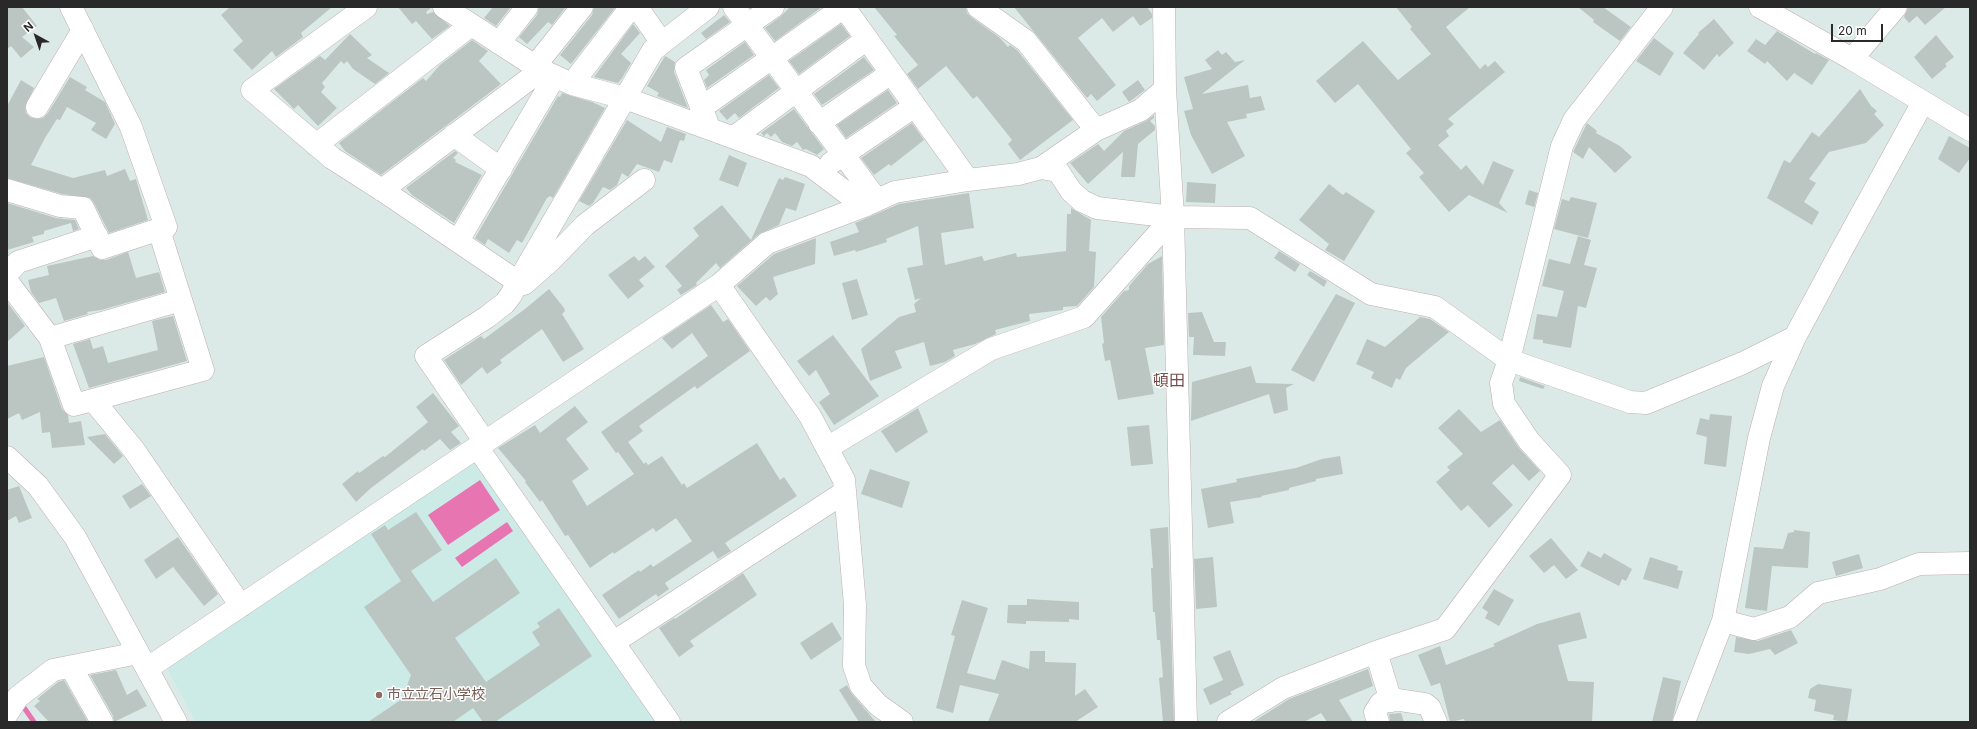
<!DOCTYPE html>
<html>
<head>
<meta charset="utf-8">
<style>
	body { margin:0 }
	#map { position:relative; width:1977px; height:729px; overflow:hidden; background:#dceae7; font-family:Inter,sans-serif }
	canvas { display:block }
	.frame { position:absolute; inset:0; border:8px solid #292929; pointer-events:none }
	.north { position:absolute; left:16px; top:16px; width:40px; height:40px; -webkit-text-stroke:3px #fff; paint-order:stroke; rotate:320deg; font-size:11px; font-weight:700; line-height:16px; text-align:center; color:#292929 }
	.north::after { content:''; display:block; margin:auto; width:14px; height:18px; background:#292929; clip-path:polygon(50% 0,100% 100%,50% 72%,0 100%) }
	.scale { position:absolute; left:1831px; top:24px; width:52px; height:18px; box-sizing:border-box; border:2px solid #292929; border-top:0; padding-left:5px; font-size:12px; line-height:14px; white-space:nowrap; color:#292929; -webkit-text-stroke:3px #fff; paint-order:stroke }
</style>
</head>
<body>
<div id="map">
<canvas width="1977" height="729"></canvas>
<div class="frame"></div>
<div class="north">N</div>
<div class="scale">20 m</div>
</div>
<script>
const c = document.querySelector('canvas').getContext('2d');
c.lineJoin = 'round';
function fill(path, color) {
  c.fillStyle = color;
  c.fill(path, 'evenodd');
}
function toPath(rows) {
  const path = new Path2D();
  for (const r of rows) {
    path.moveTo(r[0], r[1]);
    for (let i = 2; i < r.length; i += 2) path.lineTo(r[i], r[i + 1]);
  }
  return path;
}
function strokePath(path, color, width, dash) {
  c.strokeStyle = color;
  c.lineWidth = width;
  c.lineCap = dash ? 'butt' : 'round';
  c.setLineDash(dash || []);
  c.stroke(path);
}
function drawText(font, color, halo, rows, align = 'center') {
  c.font = font + ' Inter,"Noto Sans JP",sans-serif';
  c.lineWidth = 3;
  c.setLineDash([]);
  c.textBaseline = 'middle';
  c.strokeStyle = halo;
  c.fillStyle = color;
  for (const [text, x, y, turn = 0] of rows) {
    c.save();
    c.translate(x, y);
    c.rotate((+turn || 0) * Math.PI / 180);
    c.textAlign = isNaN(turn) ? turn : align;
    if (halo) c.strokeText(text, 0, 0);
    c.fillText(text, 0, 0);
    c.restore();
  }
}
const education = toPath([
	[477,451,664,722,196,722,164,663]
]);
const water = toPath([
	[480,480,500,510,448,545,428,515],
	[507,522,513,531,462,567,455,558]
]);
const stream = toPath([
	[25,709,34,722]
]);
const building = toPath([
	[7,7,22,7,37,26,22,37,34,47,21,58,11,46,7,49],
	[230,7,332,7,301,33,303,37,276,57,272,51,252,70,233,50,243,41,221,15],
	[398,7,432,7,426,12,427,14,433,12,450,26,432,39,416,21,412,24],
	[493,7,511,7,496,26,484,18],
	[539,7,566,7,552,25,548,22,527,44,519,37,537,15],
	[594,7,615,8,571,64,560,55,592,15],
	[790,7,822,7,775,41,765,28,780,17],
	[874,7,966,7,967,13,971,17,1000,38,1008,47,1010,45,1017,50,1073,120,1020,160,1008,144,1012,140,977,96,973,99,946,66,918,89,907,74,918,65,894,36,897,35],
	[1014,7,1147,7,1152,14,1152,18,1140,26,1133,16,1113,32,1102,18,1078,38,1116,85,1097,101,1091,94,1087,98],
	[1396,7,1470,7,1446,27,1480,69,1485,64,1488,67,1495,61,1505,72,1448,119,1454,124,1446,131,1449,136,1438,145,1461,170,1466,165,1483,185,1493,161,1514,170,1499,203,1508,213,1469,195,1449,212,1419,177,1424,173,1406,153,1411,149,1358,84,1335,103,1316,81,1363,41,1398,80,1431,54,1410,29,1412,27],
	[1578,7,1603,7,1631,27,1620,41,1593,22,1594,20],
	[1908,7,1946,7,1925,25,1917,16,1909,23,1904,17],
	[724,15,730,22,706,39,701,33],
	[1714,19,1734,43,1719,57,1717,54,1704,70,1683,53,1699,34,1698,33],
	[633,24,640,33,621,54,631,63,622,78,618,83,594,77],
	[841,24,850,36,799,74,789,61],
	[1777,31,1815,54,1816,53,1829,60,1812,85,1794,73,1787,81,1767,61,1765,64,1747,51,1756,39,1765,45],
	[350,34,372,55,367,58,389,73,375,84,353,69,347,61,344,64,341,61,322,83,325,87,321,92,337,108,318,126,298,105,294,109,274,89,320,56,325,60],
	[1936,35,1954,57,1945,64,1947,66,1932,79,1914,57],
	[1654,38,1674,53,1660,76,1636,61],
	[472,40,488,51,479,61,501,84,381,175,345,151,339,143,423,78,426,81,440,65],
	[745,42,754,55,707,88,704,80,709,75,706,70],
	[1218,50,1222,55,1226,52,1235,62,1245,60,1202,94,1248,85,1250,98,1261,96,1265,110,1246,114,1247,118,1227,122,1245,156,1212,174,1191,135,1184,111,1193,109,1184,77,1212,69,1205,60],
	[665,56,675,62,674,72,688,108,657,96,659,93,647,86],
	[864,57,874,70,822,105,814,94],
	[769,75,779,88,739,118,735,113,727,120,719,111],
	[70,77,87,87,85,90,105,102,115,124,106,139,91,130,96,123,67,107,60,120,57,119,45,138,31,165,73,178,105,170,107,176,125,169,130,181,136,179,148,220,109,233,94,203,90,198,62,194,7,178,7,106,21,80,34,88,25,107,26,113,30,117,37,119,43,118,48,113],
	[1138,80,1145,90,1129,102,1122,92],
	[1860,89,1871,106,1877,111,1874,114,1884,125,1866,143,1829,152,1809,179,1816,183,1804,202,1819,212,1812,225,1767,198,1784,160,1790,163,1812,132,1819,137],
	[888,90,897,103,846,138,837,125],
	[562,93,592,102,605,108,553,198,550,196,547,198,522,243,517,240,509,253,488,239,485,245,475,238,558,96,560,97],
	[794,109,824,149,817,155,806,149,803,150,797,142,792,146,782,142,775,133,771,137,767,133,764,136,761,133],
	[1154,115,1154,118,1150,121,1155,126,1155,130,1138,144,1135,177,1121,177,1123,152,1088,184,1070,163,1098,144,1104,151,1124,131,1146,121],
	[627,120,661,142,667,127,686,134,684,141,680,140,672,163,664,160,659,172,637,164,628,177,622,173,617,185,610,190,603,187,593,203,589,206,579,201],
	[912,123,924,140,891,166,889,164,874,175,861,158],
	[1587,123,1597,131,1596,133,1620,146,1632,157,1615,173,1589,147,1583,159,1573,152],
	[1949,136,1970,148,1970,158,1959,173,1938,159],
	[455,151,458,153,453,158,456,160,455,162,482,175,454,223,412,195,406,188],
	[729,155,747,163,738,187,719,180],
	[785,177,805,184,796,211,786,208,779,225,759,234,720,268,716,263,696,283,697,285,681,295,677,290,682,286,665,266,699,236,693,228,722,205,751,240,779,178,783,180],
	[1187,182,1216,184,1215,203,1186,202],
	[1329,184,1343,195,1346,192,1375,211,1344,261,1325,250,1329,244,1299,220],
	[1529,190,1538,193,1533,212,1534,207,1525,204],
	[969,193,974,228,941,233,945,265,982,256,984,261,1016,253,1017,257,1066,251,1067,214,1071,214,1071,208,1091,220,1089,251,1096,252,1094,287,1077,306,1063,307,1063,310,1029,314,1030,321,995,330,996,334,975,344,953,350,955,356,945,362,930,366,924,342,895,351,902,368,870,381,861,349,899,317,916,312,914,304,921,298,915,300,907,268,923,265,918,226,886,239,887,242,856,252,855,250,834,256,830,242,859,232,855,223,899,204],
	[1571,197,1597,203,1588,238,1554,229,1562,199,1569,201],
	[7,203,56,218,75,220,79,229,73,231,71,223,44,231,44,234,32,237,34,242,7,250],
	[1578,236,1591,240,1584,265,1597,268,1586,308,1578,306,1571,348,1543,343,1543,340,1533,339,1537,314,1557,317,1564,291,1542,286,1549,259,1570,264],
	[816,238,815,264,773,277,778,294,770,301,766,297,756,306,737,286,774,254],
	[1279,251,1300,264,1295,272,1274,258],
	[128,252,136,278,159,272,165,292,101,310,87,312,88,314,64,321,56,298,39,303,31,292,28,280,49,275,47,266,93,256,100,260,106,260],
	[634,256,639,261,645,256,655,267,639,280,644,286,628,299,608,275],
	[1162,256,1164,345,1145,348,1154,394,1118,400,1110,360,1105,361,1102,344,1104,343,1101,317,1124,291,1129,290,1129,286,1148,264],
	[1310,271,1327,281,1324,287,1307,275],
	[857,279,868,315,852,320,842,283],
	[549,289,564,308,565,311,562,314,584,349,563,362,542,329,500,360,502,363,487,374,482,367,461,385,444,360,481,336,484,339,525,309],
	[1336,294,1355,303,1314,382,1291,370],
	[7,302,25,326,7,342],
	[711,305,723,322,728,319,750,351,697,389,695,386,639,426,643,431,628,442,644,464,646,462,648,465,662,456,682,485,684,483,687,488,757,443,780,480,784,477,797,496,725,543,731,551,718,559,713,551,665,583,669,589,658,597,656,594,619,619,602,595,639,570,640,572,651,564,653,567,692,541,676,518,656,532,653,528,614,554,613,552,590,568,568,535,565,536,542,500,540,502,525,482,526,481,498,448,535,425,540,433,575,406,588,422,566,439,589,469,572,481,587,506,634,474,618,452,616,453,601,432,708,356,692,333,672,349,662,338],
	[1202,312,1214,342,1226,342,1225,356,1193,355,1194,337,1189,337,1188,313],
	[173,316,187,361,89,388,73,344,90,339,93,349,103,346,108,363,158,350,152,321],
	[1420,317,1430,319,1449,332,1406,368,1400,380,1396,378,1392,388,1371,378,1374,372,1356,364,1367,339,1385,347],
	[833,335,879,396,834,425,819,402,830,394,816,370,809,376,797,361],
	[44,357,62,409,68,415,69,423,81,421,85,445,52,448,50,432,42,433,40,412,22,420,19,413,7,419,7,366],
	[1251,366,1256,383,1294,384,1286,388,1288,410,1274,414,1269,394,1191,421,1192,382],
	[1520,377,1545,386,1543,389,1519,381],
	[433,393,459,426,451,432,461,443,450,450,440,439,424,451,423,449,371,488,356,502,342,484,358,471,359,473,383,456,385,457,428,422,416,407],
	[918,408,928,432,896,453,881,431],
	[1459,409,1481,432,1500,420,1519,448,1540,471,1529,481,1513,464,1492,483,1513,505,1489,528,1468,505,1461,511,1436,482,1450,470,1447,467,1463,454,1438,428],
	[1710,414,1732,416,1726,467,1704,464,1707,437,1696,434,1700,418,1709,420],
	[1149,425,1153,464,1131,466,1127,427],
	[105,434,123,456,114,464,87,437],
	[1340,456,1343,474,1316,479,1316,481,1289,488,1289,490,1261,496,1262,497,1230,502,1234,523,1208,528,1201,489,1237,482,1236,479,1296,468,1322,459],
	[870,469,910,482,902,508,861,494],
	[142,484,151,496,130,509,122,496],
	[19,486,32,518,19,523,16,516,7,521,7,490],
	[416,512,442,550,411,571,433,602,496,558,520,593,455,638,486,682,540,645,532,632,540,627,537,623,559,608,592,656,495,722,483,722,473,708,453,722,368,722,402,699,411,675,364,607,401,581,371,534,385,525,388,530],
	[1168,527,1174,722,1163,722,1159,678,1163,677,1160,640,1157,640,1155,612,1153,612,1151,568,1153,568,1150,529],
	[1794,530,1810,532,1808,568,1772,566,1767,611,1745,608,1754,547,1783,549,1788,533,1794,532],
	[178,537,218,594,204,606,173,567,156,579,144,560],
	[1551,538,1578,570,1566,579,1554,565,1544,573,1529,556],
	[1588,551,1601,558,1604,553,1632,569,1626,581,1622,579,1619,586,1580,566],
	[1859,554,1863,568,1836,576,1832,562],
	[1213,557,1217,607,1196,609,1194,559],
	[1650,557,1678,566,1677,570,1683,571,1678,589,1643,579],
	[743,573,757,595,690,641,694,646,679,657,659,628,674,618,675,619],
	[1494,589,1514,600,1499,626,1485,618,1488,612,1482,608],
	[1027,599,1079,602,1079,620,1069,619,1069,622,1026,621,1026,624,1007,623,1008,605,1027,605],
	[962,600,988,608,967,673,995,680,1002,660,1029,669,1030,651,1045,651,1045,662,1076,663,1075,696,1085,689,1098,707,1075,722,988,722,999,694,960,685,953,713,936,708,955,636,951,635],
	[1580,612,1587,638,1558,645,1568,681,1594,682,1592,722,1465,722,1464,719,1450,722,1440,683,1431,686,1418,655,1440,646,1446,665,1495,646,1493,644,1537,624],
	[832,622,842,639,811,660,800,643],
	[1791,630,1798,643,1775,655,1770,649,1749,654,1734,652,1736,637,1758,641],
	[1230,650,1244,685,1230,692,1232,694,1210,705,1203,689,1223,680,1213,657],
	[1368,669,1373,686,1339,700,1353,722,1327,722,1321,713,1304,722,1253,722,1289,699],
	[116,670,127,695,137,689,147,706,114,722,113,716,90,675],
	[1663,677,1681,681,1675,709,1672,722,1652,722],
	[64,680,88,722,49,722,34,706,40,701,37,699,58,682],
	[1818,684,1852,689,1847,722,1833,720,1834,715,1814,711,1816,700,1808,698,1810,689],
	[847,685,852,694,876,722,859,722,839,690],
	[1401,713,1404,722,1390,722,1389,714]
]);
const minor = toPath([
	[366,7,252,90,332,158,382,190,518,282,653,50,708,7],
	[444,7,541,70,572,84,625,98,811,166,864,206],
	[637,7,662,43],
	[734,7,877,200],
	[844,7,968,180],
	[978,7,1026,41,1096,130],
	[1164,7,1165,89,1173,217,1186,722],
	[1760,7,1852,59,1970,130],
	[499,43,527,7],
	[1852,59,1896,7],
	[535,66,582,7],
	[572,84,631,7],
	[37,107,83,30],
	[701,108,844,7],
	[707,122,686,68,773,7],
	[819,123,891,73],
	[454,135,501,169],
	[734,137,867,39],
	[316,145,471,25],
	[831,163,915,106],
	[1041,168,1058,171,1071,191,1082,201,1097,208,1173,217,1250,218,1371,294,1435,307,1509,360,1630,402,1646,403,1743,363,1795,337],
	[7,190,60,206,83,208,102,248,166,227,131,127,71,7],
	[382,190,541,70],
	[458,241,555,76],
	[7,274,18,262,97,236],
	[7,281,50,338,74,405,203,370,159,230],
	[524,284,550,261,585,225,644,180],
	[719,285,810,416,844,480,855,605,854,666,861,686,878,705,902,722],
	[50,338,181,300],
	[93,400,134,450,241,606],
	[485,442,426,356,487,317,505,303,511,295,518,282],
	[477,447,669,722],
	[827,448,991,349,1084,317,1173,217],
	[7,457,38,486,75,537,176,722],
	[1723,621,1754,629,1790,617,1818,593,1880,579,1919,564,1970,563],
	[614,642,845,492],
	[1376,652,1391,701],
	[71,667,102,722],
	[148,668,719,285,767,243,864,206,895,192,968,180,1018,174,1041,168,1096,130,1141,110,1165,89],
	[7,714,18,697,53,670,138,653],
	[1228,722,1283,688,1376,652,1445,629,1560,475,1529,441,1504,404,1501,383,1509,360,1562,146,1574,120,1662,7],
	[1378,722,1375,712,1381,703,1387,701,1399,700,1425,704,1430,708,1436,722],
	[1684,722,1723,621,1759,438,1773,386,1795,337,1840,253,1923,102]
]);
const markers = [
	[379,695,4,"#8d6e63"]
];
const educationNames = [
	["市立立石小学校",387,695]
];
const quarterNames = [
	["頓田",1169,381]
];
fill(education, '#ccebe7');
fill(water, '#e675b2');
strokePath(stream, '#e675b2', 5);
fill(building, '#bbc6c3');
strokePath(minor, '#bcafaf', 23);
strokePath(minor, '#fff', 22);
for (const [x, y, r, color] of markers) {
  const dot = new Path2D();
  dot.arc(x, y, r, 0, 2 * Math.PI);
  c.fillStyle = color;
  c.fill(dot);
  strokePath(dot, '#fff', 1.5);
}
drawText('14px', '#785e54', '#fff', educationNames, 'left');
drawText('16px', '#774d4d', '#fff', quarterNames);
</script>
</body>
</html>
